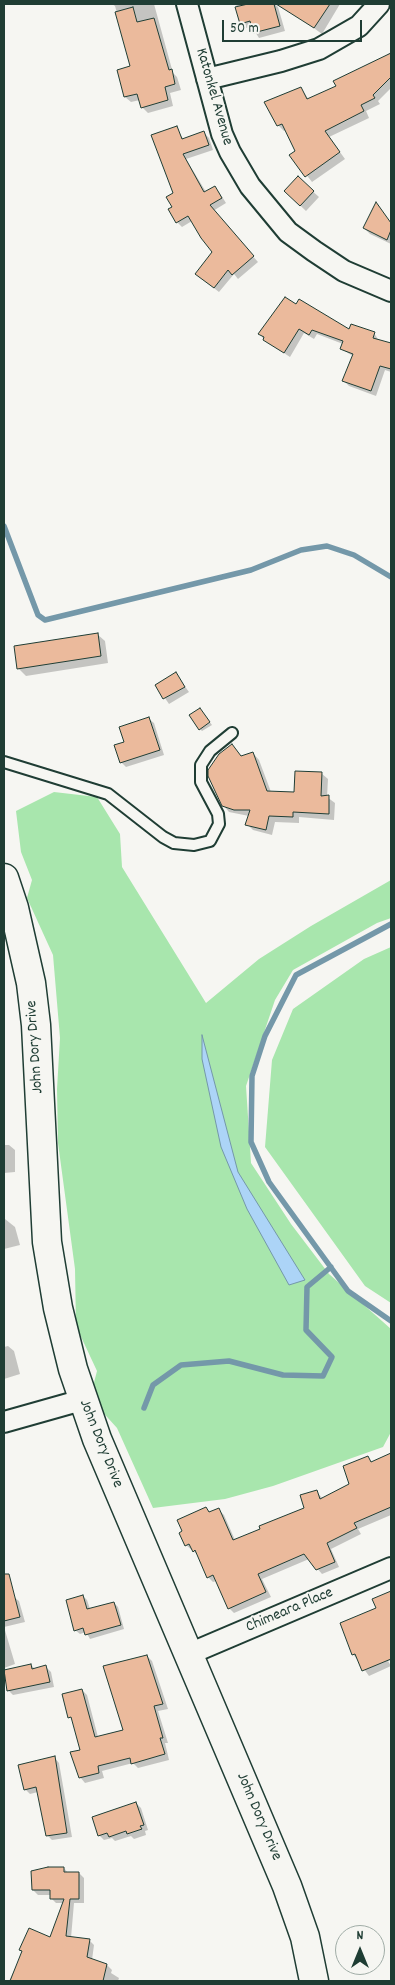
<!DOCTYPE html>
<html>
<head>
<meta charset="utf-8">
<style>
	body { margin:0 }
	#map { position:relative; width:395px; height:1985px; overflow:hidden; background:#f6f6f2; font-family:Dekko,sans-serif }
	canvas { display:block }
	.frame { position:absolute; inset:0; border:5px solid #1f3d34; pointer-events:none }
	.north { position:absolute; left:335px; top:1925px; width:50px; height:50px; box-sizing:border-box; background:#f6f6f2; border:1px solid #a0aca6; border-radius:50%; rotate:0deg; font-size:14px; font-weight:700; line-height:20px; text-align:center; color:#1f3d34 }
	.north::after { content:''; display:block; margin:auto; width:18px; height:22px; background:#1f3d34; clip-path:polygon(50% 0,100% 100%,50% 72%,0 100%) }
	.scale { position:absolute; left:222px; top:20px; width:140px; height:22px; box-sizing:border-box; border:2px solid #1f3d34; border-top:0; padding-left:6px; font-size:15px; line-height:18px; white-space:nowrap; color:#1f3d34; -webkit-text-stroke:4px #f6f6f2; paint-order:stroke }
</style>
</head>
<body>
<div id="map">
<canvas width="395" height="1985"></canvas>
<div class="frame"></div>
<div class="north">N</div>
<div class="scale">50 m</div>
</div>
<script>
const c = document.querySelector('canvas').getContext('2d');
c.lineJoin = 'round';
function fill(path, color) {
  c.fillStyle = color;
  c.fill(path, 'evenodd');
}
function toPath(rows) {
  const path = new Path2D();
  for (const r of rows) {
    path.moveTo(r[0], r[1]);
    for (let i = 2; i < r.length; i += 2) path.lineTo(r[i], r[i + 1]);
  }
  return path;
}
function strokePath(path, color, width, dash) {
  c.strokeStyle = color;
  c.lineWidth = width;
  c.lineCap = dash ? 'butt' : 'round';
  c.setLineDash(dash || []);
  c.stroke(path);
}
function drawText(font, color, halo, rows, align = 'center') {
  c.font = font + ' Dekko,sans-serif';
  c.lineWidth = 4;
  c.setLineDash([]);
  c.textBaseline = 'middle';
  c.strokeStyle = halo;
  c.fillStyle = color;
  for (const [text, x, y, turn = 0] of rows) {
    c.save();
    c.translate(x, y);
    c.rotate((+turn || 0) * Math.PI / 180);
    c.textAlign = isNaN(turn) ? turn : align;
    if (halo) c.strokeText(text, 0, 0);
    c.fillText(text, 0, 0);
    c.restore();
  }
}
const green = toPath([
	[54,792,97,797,120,834,122,867,206,1003,259,959,311,926,391,880,391,918,377,923,293,970,275,1000,246,1086,251,1163,291,1224,329,1274,391,1329,391,1432,383,1447,273,1486,225,1499,153,1508,117,1428,90,1398,97,1371,76,1326,75,1269,58,1143,57,1089,60,1038,53,955,27,898,32,880,21,852,16,811],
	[391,947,391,1303,365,1286,265,1147,272,1060,293,1009,364,959]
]);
const water = toPath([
	[202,1035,238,1172,305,1280,289,1285,247,1209,221,1147,202,1059,202,1035]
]);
const shadow = toPath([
	[112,4,154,4,173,73,177,77,181,90,170,93,173,106,148,113,142,107,140,100,131,102,125,97,132,67,115,6],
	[236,4,275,4,278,7,285,31,259,38,252,27,246,28,241,23],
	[293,4,340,4,322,34,289,10],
	[391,52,391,88,378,101,380,104,366,111,369,118,329,137,345,159,312,182,291,155,297,151,287,130,284,131,278,125,301,88,309,100,338,87],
	[176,128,184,140,204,133,209,138,213,150,186,159,206,192,214,187,219,192,226,203,213,211,258,262,238,279,234,274,219,292,202,279,214,252,192,221,182,227,177,222,174,207],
	[298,178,319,197,306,211,285,191],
	[384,215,391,223,391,244,370,234,364,228],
	[285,299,350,331,374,333,379,341,391,344,391,372,385,370,376,396,349,386,344,381,353,356,341,349,343,344,317,334,314,339,304,333,290,357,264,340,260,333],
	[97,634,105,641,108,663,26,676,18,668],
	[176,674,189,692,169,704,156,685],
	[200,709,212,725,202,731,200,729],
	[148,718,154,723,164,755,126,767,121,762,126,743],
	[253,753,259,760,271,792,295,793,321,773,328,779,327,797,335,803,334,820,299,817,299,823,275,822,272,835,253,830,247,824,249,816,229,812,223,805,242,757],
	[4,1145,9,1145,15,1150,15,1172,4,1173],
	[5,1219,15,1227,20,1245,4,1249],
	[4,1343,4,1347,8,1346,14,1351,20,1374,4,1379],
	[391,1454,391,1515,358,1529,361,1534,331,1549,339,1567,322,1574,309,1559,262,1579,271,1597,234,1613,229,1608,216,1581,213,1582,208,1577,200,1557,186,1545,206,1508,211,1513,218,1509,224,1515,235,1540,306,1509,316,1491,323,1499,351,1485,368,1458,372,1462],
	[4,1589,19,1601,25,1622,4,1627,15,1664,4,1668],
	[391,1593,391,1660,388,1661,391,1666,369,1676,353,1654,378,1609,374,1600],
	[83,1596,87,1600,90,1609,114,1603,118,1607,124,1629,90,1639,86,1632,80,1634,75,1630],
	[147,1656,152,1661,168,1709,158,1711,168,1743,165,1743,169,1760,138,1768,133,1763,102,1771,104,1778,85,1783,80,1777,81,1751,74,1721,70,1717,82,1690,87,1695,98,1737,124,1731],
	[31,1665,35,1669,46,1667,51,1672,54,1687,13,1695,8,1690,4,1671],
	[54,1757,59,1763,72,1837,52,1840,47,1835,38,1792,30,1794,25,1789],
	[136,1803,141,1808,148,1830,145,1831,146,1835,134,1839,131,1836,115,1841,112,1838,104,1840,99,1835],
	[64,1868,68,1873,79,1873,84,1878,84,1903,74,1903,71,1938,89,1940,94,1945,92,1960,107,1965,112,1970,111,1973,119,1978,118,1981,9,1981,23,1952,21,1950,50,1938,64,1903,56,1903,51,1898,51,1895,38,1895,33,1890]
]);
const stream = toPath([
	[4,526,38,615,45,620,251,570,301,550,327,546,354,555,391,577],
	[391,924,296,975,265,1036,252,1076,251,1142,269,1182,348,1291,391,1321],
	[144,1408,153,1385,181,1365,229,1361,283,1375,323,1376,332,1357,306,1330,307,1287,331,1267]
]);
const building = toPath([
	[248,4,274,4,280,26,253,33,250,21,240,24,235,7,248,4],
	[276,4,330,4,314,28,276,4],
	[133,7,137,22,154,18,169,70,172,69,175,84,165,87,168,100,141,108,137,94,124,97,117,70,130,66,115,12,133,7],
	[391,53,391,77,373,95,375,98,361,105,364,111,325,131,340,152,305,177,289,155,295,151,282,124,277,126,264,102,301,87,307,99,336,86,333,81,391,53],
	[177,126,182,139,204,131,209,145,183,154,204,192,215,186,222,198,210,205,254,256,232,275,228,270,214,288,195,274,212,252,201,238,188,216,176,223,168,209,172,207,166,197,173,193,151,135,177,126],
	[298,176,314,191,300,206,284,191,298,176],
	[376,202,391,223,391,230,387,240,363,228,376,202],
	[285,297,296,304,299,299,349,329,351,324,375,332,373,338,391,343,391,369,380,366,371,391,342,381,353,354,340,349,343,341,312,330,309,335,299,329,284,353,263,340,264,337,258,334,285,297],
	[98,633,101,656,17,669,14,646,98,633],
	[176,672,185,687,163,699,155,685,176,672],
	[200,708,210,722,199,730,189,715,200,708],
	[149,717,160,750,120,763,114,745,124,742,119,727,149,717],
	[232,744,241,756,253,752,267,791,294,792,295,771,322,772,321,796,329,795,329,814,293,812,293,817,269,816,266,830,245,825,250,810,234,810,222,806,208,776,208,770,219,754,232,744],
	[391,1453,391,1507,354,1523,357,1528,327,1543,335,1562,316,1570,304,1554,258,1574,266,1592,228,1609,213,1575,207,1578,195,1550,193,1552,189,1544,185,1546,179,1533,182,1531,177,1520,206,1507,209,1512,219,1508,233,1540,260,1529,259,1526,304,1508,300,1495,317,1490,320,1499,349,1484,343,1466,368,1456,371,1462,391,1453],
	[4,1574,9,1574,20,1617,4,1621,4,1574],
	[391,1591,391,1659,362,1671,355,1654,352,1655,340,1623,376,1608,372,1599,391,1591],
	[83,1595,87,1609,114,1602,121,1625,85,1635,83,1628,74,1631,66,1600,83,1595],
	[147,1655,163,1704,154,1706,163,1738,160,1738,165,1754,131,1764,130,1758,98,1766,99,1773,79,1778,70,1752,80,1750,71,1717,68,1718,62,1694,82,1689,95,1737,123,1730,103,1666,147,1655],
	[31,1664,32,1669,46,1665,50,1682,7,1691,4,1670,31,1664],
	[55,1756,67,1833,46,1836,36,1787,24,1790,18,1765,55,1756],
	[136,1802,144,1825,140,1826,142,1829,127,1834,126,1831,109,1837,107,1833,98,1836,92,1817,136,1802],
	[48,1867,64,1867,64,1872,79,1872,79,1899,70,1899,66,1936,90,1939,87,1957,107,1964,103,1981,10,1981,22,1951,19,1950,29,1928,50,1937,64,1899,50,1899,50,1890,32,1890,31,1871,48,1867]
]);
const lane = toPath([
	[4,762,108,794,163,837,174,843,194,845,210,841,219,824,218,814,201,782,201,765,210,751,232,733]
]);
const street = toPath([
	[187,4,222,134,230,152,250,186,288,232,314,251,344,271,391,291],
	[207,79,281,61,319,49,359,26,379,4],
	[4,1422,82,1400],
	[189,1654,391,1568]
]);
const secondary = toPath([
	[4,878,14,908,31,983,36,1025,47,1242,58,1308,73,1369,97,1439,287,1886,305,1937,314,1981]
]);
const streetNames = [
	["Katonkel Avenue",213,97,74],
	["John Dory Drive",36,1047,-94],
	["John Dory Drive",100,1444,68],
	["Chimeara Place",290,1611,-23],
	["John Dory Drive",258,1817,67]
];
fill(green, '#a8e6ad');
fill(water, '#acd4f7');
strokePath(water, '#7498a9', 1);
fill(shadow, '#0003');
strokePath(stream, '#7498a9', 5.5);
fill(building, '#ebba9c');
strokePath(building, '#1f3d34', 1);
strokePath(lane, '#1f3d34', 14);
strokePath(street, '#1f3d34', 24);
strokePath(secondary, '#1f3d34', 31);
strokePath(lane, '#f6f6f2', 10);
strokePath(street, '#f6f6f2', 20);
strokePath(secondary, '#f6f6f2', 28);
drawText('16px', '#1f3d34', '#f6f6f2', streetNames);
</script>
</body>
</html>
